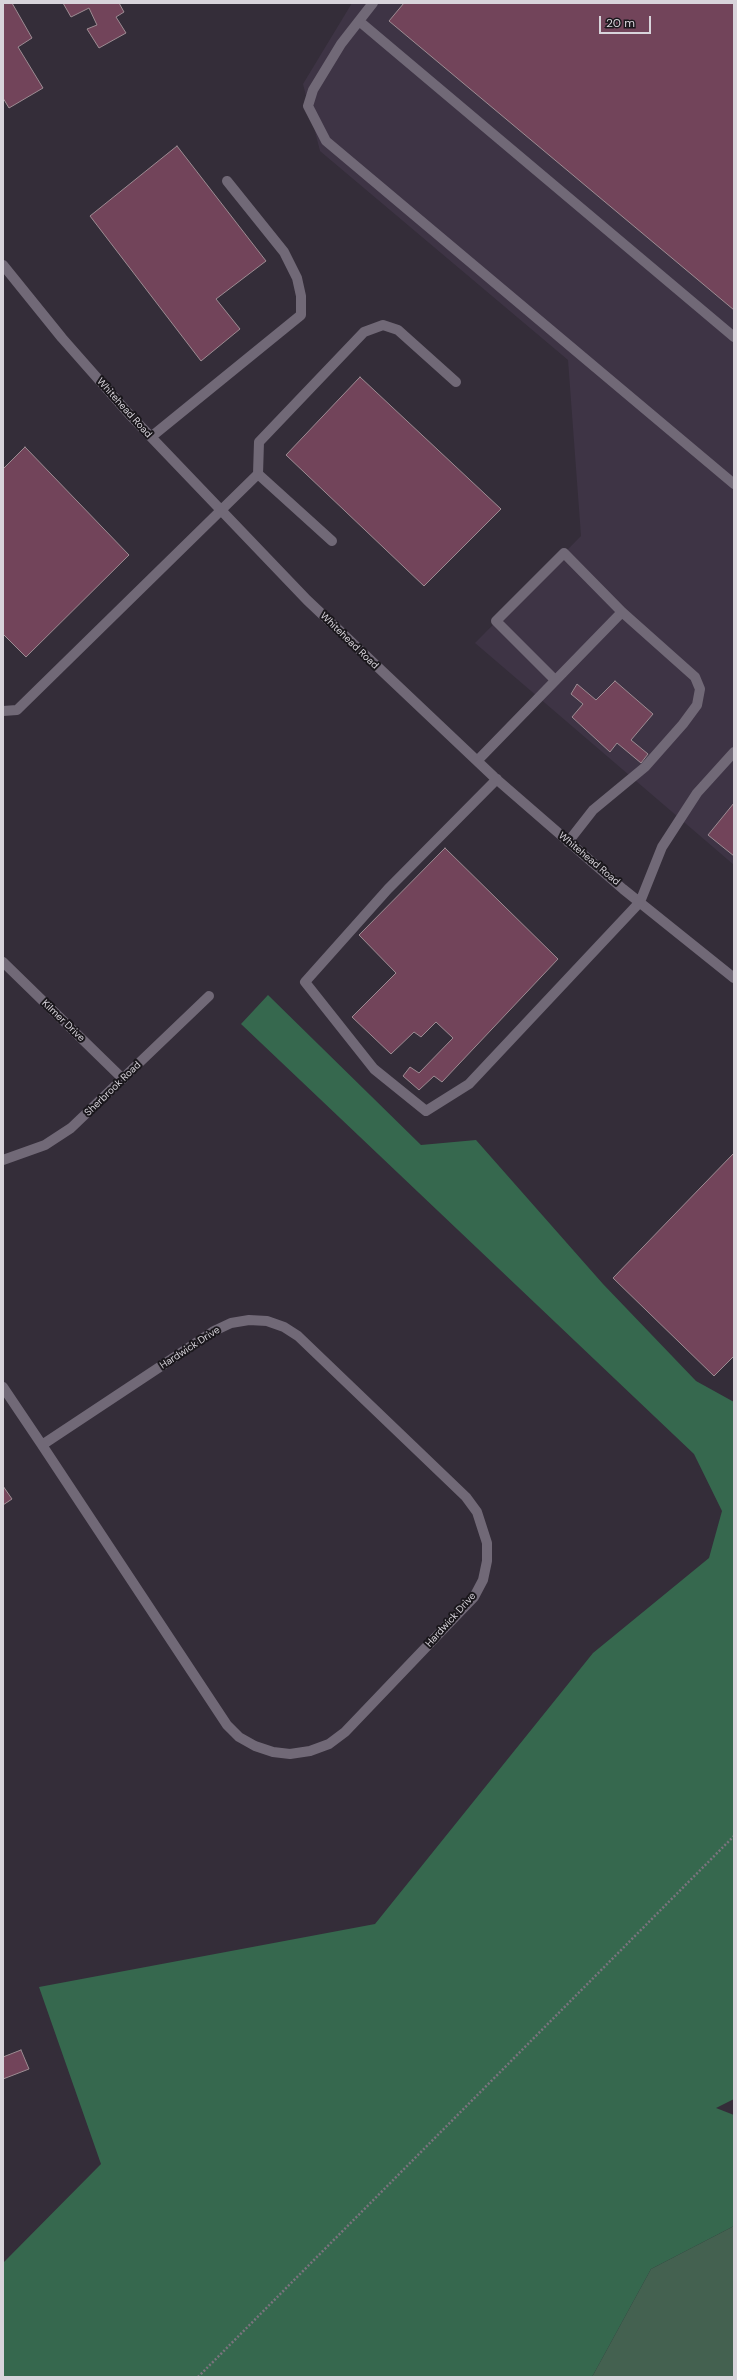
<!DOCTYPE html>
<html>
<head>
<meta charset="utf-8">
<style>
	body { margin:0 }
	#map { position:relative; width:737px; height:2380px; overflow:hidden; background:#342d39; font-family:"DM Sans",sans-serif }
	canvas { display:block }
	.frame { position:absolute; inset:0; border:4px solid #d8d4db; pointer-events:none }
	.scale { position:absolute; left:599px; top:16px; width:52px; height:18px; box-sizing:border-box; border:2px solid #d8d4db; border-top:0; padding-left:5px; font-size:12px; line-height:14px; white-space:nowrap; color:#d8d4db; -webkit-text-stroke:3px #1a171c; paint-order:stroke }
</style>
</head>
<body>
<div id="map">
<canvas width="737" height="2380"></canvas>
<div class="frame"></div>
<div class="scale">20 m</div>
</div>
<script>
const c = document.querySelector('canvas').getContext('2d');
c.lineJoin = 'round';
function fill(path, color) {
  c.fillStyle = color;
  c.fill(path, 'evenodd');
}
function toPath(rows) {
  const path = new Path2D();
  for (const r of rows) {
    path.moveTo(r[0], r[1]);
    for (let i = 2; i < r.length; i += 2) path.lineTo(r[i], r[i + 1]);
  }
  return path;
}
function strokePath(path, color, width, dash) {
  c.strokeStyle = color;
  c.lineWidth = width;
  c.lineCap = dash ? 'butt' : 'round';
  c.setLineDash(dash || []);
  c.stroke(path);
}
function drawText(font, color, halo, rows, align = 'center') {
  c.font = font + ' "DM Sans",sans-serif';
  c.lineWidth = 4;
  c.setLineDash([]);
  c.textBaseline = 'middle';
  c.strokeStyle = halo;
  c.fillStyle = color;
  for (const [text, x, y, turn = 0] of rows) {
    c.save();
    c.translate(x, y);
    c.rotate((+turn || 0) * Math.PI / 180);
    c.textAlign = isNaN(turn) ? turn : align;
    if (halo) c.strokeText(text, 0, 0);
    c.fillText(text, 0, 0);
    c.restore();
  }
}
const built = toPath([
	[352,3,734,3,734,865,475,643,581,536,568,360,320,151,303,84]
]);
const green = toPath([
	[734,2226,734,2377,592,2377,651,2269]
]);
const forest = toPath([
	[268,995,421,1145,476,1140,603,1284,696,1381,734,1402,734,2099,716,2108,734,2115,734,2226,651,2269,592,2377,3,2377,3,2263,101,2164,39,1987,375,1924,593,1653,709,1558,722,1511,694,1454,241,1024]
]);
const building = toPath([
	[3,3,12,3,32,38,18,47,43,88,9,108,3,98,3,3],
	[63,3,119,3,124,12,116,17,126,33,99,48,87,29,97,25,89,8,71,17,63,3],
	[404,3,734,3,734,310,389,21,404,3],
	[177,146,266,261,216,299,240,329,201,361,90,216,177,146],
	[360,377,501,509,424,586,286,455,360,377],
	[25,447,129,555,26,657,3,634,3,469,25,447],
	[615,681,653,714,631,740,648,754,641,763,617,743,610,752,572,717,583,704,571,694,577,684,596,700,615,681],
	[734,803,734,856,708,835,734,803],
	[445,848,558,959,442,1082,434,1076,419,1090,403,1076,410,1067,419,1073,453,1038,436,1022,421,1037,414,1032,391,1054,352,1017,396,973,359,935,445,848],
	[734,1153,734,1356,714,1376,613,1278,734,1153],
	[3,1486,12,1499,3,1505,3,1486],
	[21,2050,29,2069,3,2079,3,2057,21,2050]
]);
const path = toPath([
	[198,2377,734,1836]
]);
const minor = toPath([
	[373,3,341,44,313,90,308,106,326,141,734,484],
	[359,21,734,337],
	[3,265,62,338,129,414,307,600,494,777,623,889,734,978],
	[151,437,301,315,301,296,297,278,284,252,227,181],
	[258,474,332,541],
	[555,680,496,621,564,553,622,612,695,677,700,689,697,705,683,724,645,767,593,810,568,842],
	[3,711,17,710,258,474,259,442,364,332,383,325,398,330,456,382],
	[477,761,622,612],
	[497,779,388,889,305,982,374,1069,426,1111,469,1084,640,902,662,847,697,793,734,752],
	[3,962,123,1079],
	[3,1160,45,1145,71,1128,209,996],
	[249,1320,267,1321,284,1327,298,1336,466,1497,477,1512,487,1543,487,1561,483,1580,474,1597,345,1732,329,1744,310,1751,290,1754,273,1752,255,1746,239,1737,227,1725,42,1445,214,1331,231,1323,249,1320],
	[3,1387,42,1445]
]);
const streetNames = [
	["Whitehead Road",124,408,48],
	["Whitehead Road",349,641,44],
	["Whitehead Road",589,859,40],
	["Kilmer Drive",63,1021,44],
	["Sherbrook Road",113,1089,-44],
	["Hardwick Drive",190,1348,-33],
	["Hardwick Drive",451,1620,-48]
];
fill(built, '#3e3445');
fill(green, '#446150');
fill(forest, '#36684e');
fill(building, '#72445a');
strokePath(building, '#9d8c93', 1);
strokePath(path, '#7a747e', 2.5, [2, 2]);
strokePath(minor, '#716977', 10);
drawText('10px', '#d8d4db', '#1a171c', streetNames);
</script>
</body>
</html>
